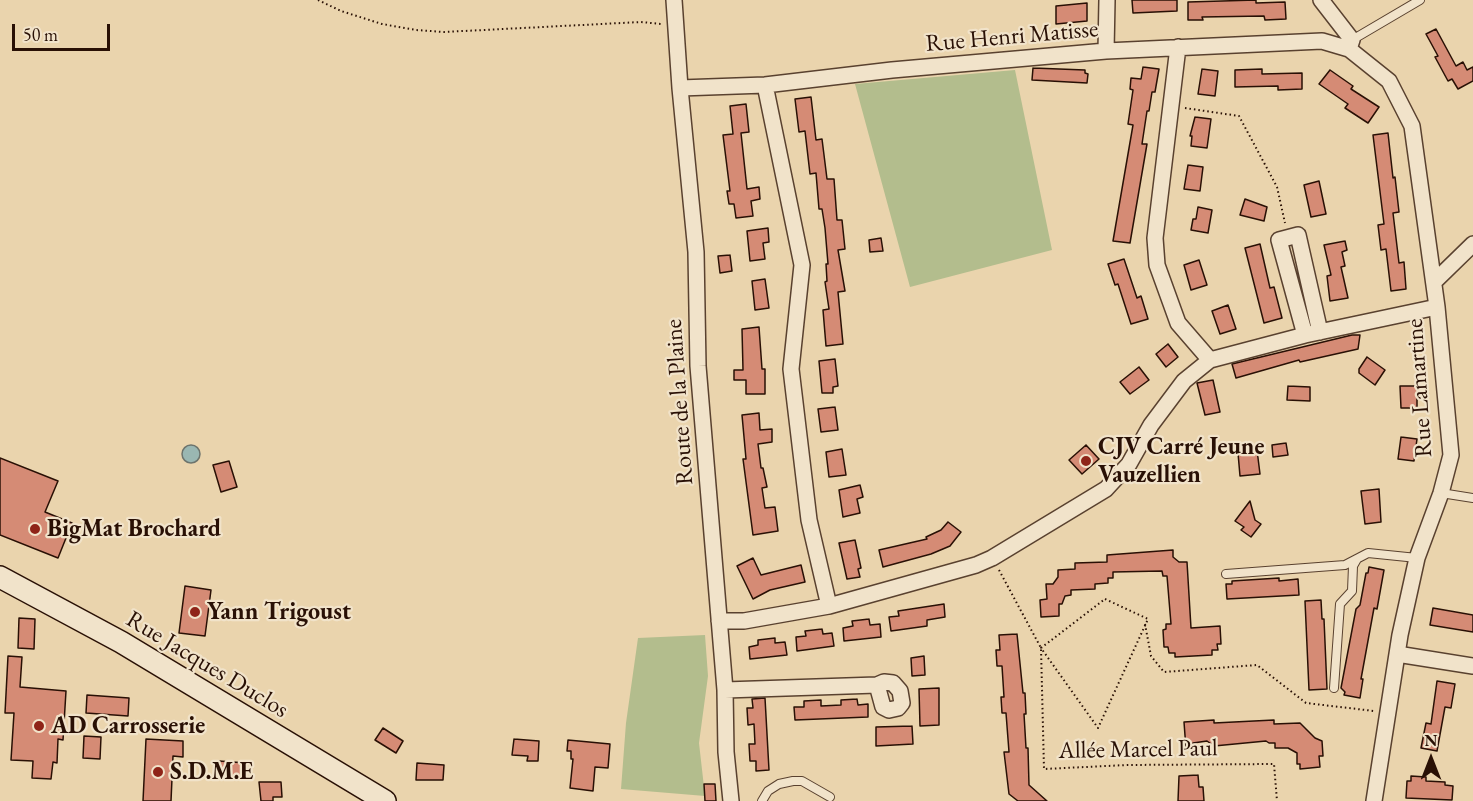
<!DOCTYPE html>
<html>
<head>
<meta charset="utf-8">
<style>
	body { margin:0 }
	#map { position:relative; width:1473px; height:801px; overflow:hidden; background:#ead4ad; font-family:"EB Garamond",serif }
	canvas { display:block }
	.north { position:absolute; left:1401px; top:729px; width:60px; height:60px; -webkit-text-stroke:4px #f1e3ca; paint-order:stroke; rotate:0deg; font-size:16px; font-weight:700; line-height:24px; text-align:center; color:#291005 }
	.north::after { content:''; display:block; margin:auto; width:21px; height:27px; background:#291005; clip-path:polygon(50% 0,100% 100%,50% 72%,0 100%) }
	.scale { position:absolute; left:12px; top:24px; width:98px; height:27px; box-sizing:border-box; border:3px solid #291005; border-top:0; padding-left:8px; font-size:18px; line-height:21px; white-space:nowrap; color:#291005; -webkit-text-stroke:4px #f1e3ca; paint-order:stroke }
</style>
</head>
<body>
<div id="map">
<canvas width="1473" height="801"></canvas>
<div class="north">N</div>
<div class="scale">50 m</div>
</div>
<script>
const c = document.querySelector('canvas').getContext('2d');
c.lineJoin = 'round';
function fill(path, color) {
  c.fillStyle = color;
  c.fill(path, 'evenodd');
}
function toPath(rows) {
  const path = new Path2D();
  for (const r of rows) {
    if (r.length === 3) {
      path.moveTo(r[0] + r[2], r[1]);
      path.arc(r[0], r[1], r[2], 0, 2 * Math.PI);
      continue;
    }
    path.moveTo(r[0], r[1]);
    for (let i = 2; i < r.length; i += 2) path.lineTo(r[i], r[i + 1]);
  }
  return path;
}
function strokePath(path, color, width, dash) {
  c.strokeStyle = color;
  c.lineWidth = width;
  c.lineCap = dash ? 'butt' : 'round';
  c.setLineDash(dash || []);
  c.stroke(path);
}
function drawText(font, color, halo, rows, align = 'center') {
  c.font = font + ' "EB Garamond",serif';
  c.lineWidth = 4.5;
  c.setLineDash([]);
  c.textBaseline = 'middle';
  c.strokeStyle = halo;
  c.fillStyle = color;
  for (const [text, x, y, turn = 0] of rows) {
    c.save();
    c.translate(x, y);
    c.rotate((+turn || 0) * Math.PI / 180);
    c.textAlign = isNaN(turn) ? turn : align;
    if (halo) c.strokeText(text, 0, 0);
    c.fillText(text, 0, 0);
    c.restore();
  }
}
const green = toPath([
	[1015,70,1052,250,910,287,855,84],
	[705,635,708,676,699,743,705,796,621,789,626,723,638,638]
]);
const water = toPath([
	[191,454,9]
]);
const building = toPath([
	[1132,0,1177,0,1177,11,1133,13,1132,0],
	[1256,0,1256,3,1285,2,1286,19,1265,20,1264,16,1202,17,1203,20,1188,20,1188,2,1256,0],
	[1087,3,1087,21,1056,24,1056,6,1087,3],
	[1436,29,1456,66,1463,62,1467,70,1473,67,1473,81,1458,89,1452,79,1448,81,1435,57,1438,56,1426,34,1436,29],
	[1143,67,1159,69,1155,92,1152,92,1149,111,1147,111,1142,144,1147,144,1130,243,1113,241,1133,125,1128,124,1133,90,1130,89,1131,78,1141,79,1143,67],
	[1033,68,1085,70,1085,73,1088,74,1087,83,1032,80,1033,68],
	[1202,69,1218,71,1215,96,1198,94,1202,69],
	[1262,69,1262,74,1302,73,1302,89,1278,90,1278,86,1235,87,1235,70,1262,69],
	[1330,70,1353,86,1351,89,1379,107,1368,123,1345,108,1348,104,1319,84,1330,70],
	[811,97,816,140,822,139,827,179,834,179,837,220,842,220,845,249,838,250,845,291,838,292,843,344,826,346,823,310,829,309,825,282,827,281,826,264,828,264,825,228,822,209,819,209,816,173,810,174,805,131,799,132,795,99,811,97],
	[746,104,749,132,741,133,747,189,759,187,760,199,751,201,753,216,736,218,734,204,729,204,727,191,730,191,723,135,733,134,730,106,746,104],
	[1195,117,1211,119,1207,148,1191,146,1192,136,1190,136,1195,117],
	[1388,133,1393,178,1395,177,1399,212,1393,213,1399,263,1404,262,1406,289,1391,291,1386,249,1381,250,1378,225,1384,224,1373,135,1388,133],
	[1188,165,1203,167,1200,191,1184,189,1188,165],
	[1319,181,1326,214,1311,217,1304,185,1319,181],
	[1245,199,1267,207,1264,221,1240,215,1245,199],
	[1198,207,1212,210,1208,233,1191,230,1193,219,1196,219,1198,207],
	[768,228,769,242,763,243,765,259,750,261,747,231,768,228],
	[881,238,883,251,870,252,869,240,881,238],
	[1345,241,1347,250,1342,252,1345,266,1341,267,1348,298,1330,301,1327,276,1331,275,1324,245,1345,241],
	[1260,244,1270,288,1274,287,1282,318,1264,323,1245,248,1260,244],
	[730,255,732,271,720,273,718,256,730,255],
	[1124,259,1137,298,1141,296,1148,319,1131,324,1118,284,1115,285,1108,264,1124,259],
	[1199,260,1207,285,1191,290,1184,265,1199,260],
	[765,279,769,308,755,310,752,281,765,279],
	[1228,305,1236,329,1220,334,1212,311,1228,305],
	[759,327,762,369,765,369,765,394,746,394,746,380,734,380,734,370,743,370,742,329,759,327],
	[1352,335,1360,335,1358,349,1300,362,1299,360,1236,378,1232,364,1352,335],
	[1168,344,1178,357,1166,367,1156,354,1168,344],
	[1367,357,1385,370,1375,385,1359,373,1359,369,1367,357],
	[835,359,838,386,833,387,833,393,822,393,819,361,835,359],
	[1139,367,1149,380,1130,394,1120,382,1139,367],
	[1213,380,1220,412,1205,415,1197,383,1213,380],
	[1288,386,1310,387,1310,401,1287,400,1288,386],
	[1400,386,1417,386,1417,408,1401,408,1400,386],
	[835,407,838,430,821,432,818,409,835,407],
	[759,413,760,430,772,429,772,442,758,444,761,468,763,468,767,487,762,488,765,508,775,507,778,531,753,535,743,459,746,459,742,415,759,413],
	[1401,437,1417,439,1414,461,1398,459,1401,437],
	[1286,443,1288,455,1273,457,1272,445,1286,443],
	[1086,445,1099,459,1082,474,1069,460,1086,445],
	[842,449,846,475,829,477,826,452,842,449],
	[1257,450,1260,474,1240,476,1238,453,1257,450],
	[0,458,58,481,45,512,72,523,58,558,0,535,0,458],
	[229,461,237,487,221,492,213,465,229,461],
	[860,485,863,497,857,499,860,513,843,517,839,490,860,485],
	[1379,489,1381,522,1365,524,1361,491,1379,489],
	[1250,501,1255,520,1261,524,1251,537,1241,530,1244,527,1235,521,1250,501],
	[948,522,961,532,950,546,931,554,883,567,879,550,927,539,926,537,941,530,948,522],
	[855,540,861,568,858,569,860,577,847,579,839,543,855,540],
	[1173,550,1173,557,1179,562,1187,562,1191,628,1220,626,1221,644,1217,644,1218,650,1212,650,1212,655,1175,657,1175,653,1169,653,1168,647,1164,647,1163,630,1166,629,1166,624,1171,624,1167,576,1163,576,1162,571,1113,572,1113,578,1108,578,1108,583,1095,584,1095,589,1071,590,1071,595,1065,596,1062,604,1059,604,1059,616,1041,617,1040,600,1047,599,1046,584,1053,584,1058,577,1058,570,1075,569,1075,563,1107,562,1107,555,1173,550],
	[753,558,761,575,801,565,805,582,770,590,753,599,737,566,753,558],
	[1369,567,1384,570,1377,609,1374,608,1361,679,1363,679,1360,698,1344,695,1345,692,1341,688,1356,609,1360,605,1366,573,1368,573,1369,567],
	[1279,578,1279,581,1298,579,1299,595,1227,599,1226,584,1232,584,1232,581,1279,578],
	[185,586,211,590,205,636,179,633,185,586],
	[1321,600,1322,619,1324,619,1327,689,1309,690,1305,601,1321,600],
	[944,604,945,617,927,620,927,626,891,631,889,617,899,616,898,611,944,604],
	[1433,608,1473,615,1473,632,1430,625,1433,608],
	[19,618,35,619,34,649,18,648,19,618],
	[869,619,870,625,880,624,881,637,844,641,843,628,853,626,852,621,869,619],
	[822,629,823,634,832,633,834,646,797,651,796,637,806,636,805,631,822,629],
	[1017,634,1023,693,1025,693,1026,714,1024,714,1026,748,1028,748,1029,785,1047,801,1018,801,1009,794,1004,752,1009,752,1006,713,1002,713,1001,697,1004,697,1002,666,997,666,996,650,1000,650,999,635,1017,634],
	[775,638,775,643,785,642,787,655,750,659,749,647,758,645,758,640,775,638],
	[8,656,22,657,20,687,66,691,63,740,58,739,57,763,53,762,51,779,32,778,33,761,11,760,14,713,5,713,8,656],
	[924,656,925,675,912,676,911,658,924,656],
	[1437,681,1455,684,1451,708,1445,707,1437,751,1421,748,1426,723,1431,724,1437,681],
	[939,688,939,725,920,726,919,689,939,688],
	[87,695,129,698,128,716,86,713,87,695],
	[765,698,769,770,756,771,756,761,750,761,749,744,755,744,754,724,748,725,747,708,753,708,752,699,765,698],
	[857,699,858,705,868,704,868,717,795,720,794,707,804,707,804,701,821,700,821,706,841,705,841,700,857,699],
	[1214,720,1214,723,1274,720,1274,724,1300,723,1315,738,1322,741,1323,756,1319,756,1320,767,1300,769,1300,764,1297,764,1297,753,1288,748,1275,748,1275,743,1269,743,1266,741,1214,746,1207,741,1193,743,1186,749,1184,722,1214,720],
	[912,726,913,744,876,746,876,727,912,726],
	[383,728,403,741,396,753,375,740,383,728],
	[84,736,101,737,100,759,83,758,84,736],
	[146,739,183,741,183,757,173,756,171,801,143,801,146,739],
	[514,739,539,741,538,761,527,761,528,756,512,755,514,739],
	[568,740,610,744,608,768,595,767,593,791,570,788,573,759,571,759,571,751,567,751,568,740],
	[219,761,246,763,246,779,219,779,219,761],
	[417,763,444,765,443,780,416,780,417,763],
	[1198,775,1199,787,1203,787,1204,801,1178,801,1179,776,1198,775],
	[1411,776,1426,777,1426,781,1445,782,1445,785,1453,786,1452,800,1406,798,1407,781,1411,781,1411,776],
	[259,782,281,782,282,797,273,797,273,801,261,801,259,782],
	[704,784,715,784,716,801,705,801,704,784]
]);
const path = toPath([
	[318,0,341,11,382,24,416,30,444,32,641,22,661,24],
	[1185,108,1239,116,1277,187,1285,223],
	[999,570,1041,648,1044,769,1127,765,1274,764,1277,801],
	[1105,599,1148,619,1098,728,1041,648,1105,599],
	[1145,624,1151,656,1164,672,1257,665,1306,703,1374,711]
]);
const lane = toPath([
	[1352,40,1420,0],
	[1441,493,1473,498],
	[1226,574,1345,565,1368,553,1417,558],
	[1334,688,1340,604,1352,591,1353,566,1357,559],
	[762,801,768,791,779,784,793,781,802,781,830,797]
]);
const street = toPath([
	[674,0,680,88,696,252,698,366,725,690,726,752,731,801],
	[1321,0,1352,40,1349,49],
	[1178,47,1155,238,1157,265,1178,323,1210,360],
	[1106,51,1107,0],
	[765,85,802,265,791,369,809,520,829,606],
	[680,88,765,85,892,70,1106,51,1322,41,1349,49,1389,81,1412,126,1437,307,1451,455,1441,493,1417,558,1400,635,1374,801],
	[1434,282,1473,244],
	[1305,335,1279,240,1298,235,1320,332],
	[719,621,744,621,829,606,976,565,992,558,1106,489,1129,464,1151,425,1184,381,1210,360,1305,335,1437,307],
	[1397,654,1473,666],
	[725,690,877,685,884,682,893,683,900,691,902,703,898,708,889,710,883,707,877,685]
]);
const secondary = toPath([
	[0,577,121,642,385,801]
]);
const markers = [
	[1086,461,6,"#8f2418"],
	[35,529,6,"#8f2418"],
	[195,612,6,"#8f2418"],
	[39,726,6,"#8f2418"],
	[158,772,6,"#8f2418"]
];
const streetNames = [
	["Rue Henri Matisse",1012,37,-5],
	["Rue Lamartine",1420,388,-94],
	["Route de la Plaine",680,402,-94],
	["Rue Jacques Duclos",207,665,31],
	["Allée Marcel Paul",1138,750,-1]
];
const poiNames = [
	["CJV Carré Jeune",1098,447],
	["Vauzellien",1098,475],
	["BigMat Brochard",47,529],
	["Yann Trigoust",207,612],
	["AD Carrosserie",51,726],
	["S.D.M.E",170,772]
];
fill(green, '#b3bd8d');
fill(water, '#9ab7b2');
strokePath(water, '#6d746d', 1.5);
fill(building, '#d58b75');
strokePath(building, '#291005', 1.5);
strokePath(lane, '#59412f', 10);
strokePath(street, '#59412f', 18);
strokePath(secondary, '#291005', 24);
strokePath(path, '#291005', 2, [1.5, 3]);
strokePath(lane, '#f1e3ca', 8);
strokePath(street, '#f1e3ca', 15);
strokePath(secondary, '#f1e3ca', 21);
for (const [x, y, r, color] of markers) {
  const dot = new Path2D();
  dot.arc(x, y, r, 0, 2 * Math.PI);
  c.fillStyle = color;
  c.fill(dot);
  strokePath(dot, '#f1e3ca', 2);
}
drawText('24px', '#291005', '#f1e3ca', streetNames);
drawText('bold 24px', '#291005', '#f1e3ca', poiNames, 'left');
</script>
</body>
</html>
